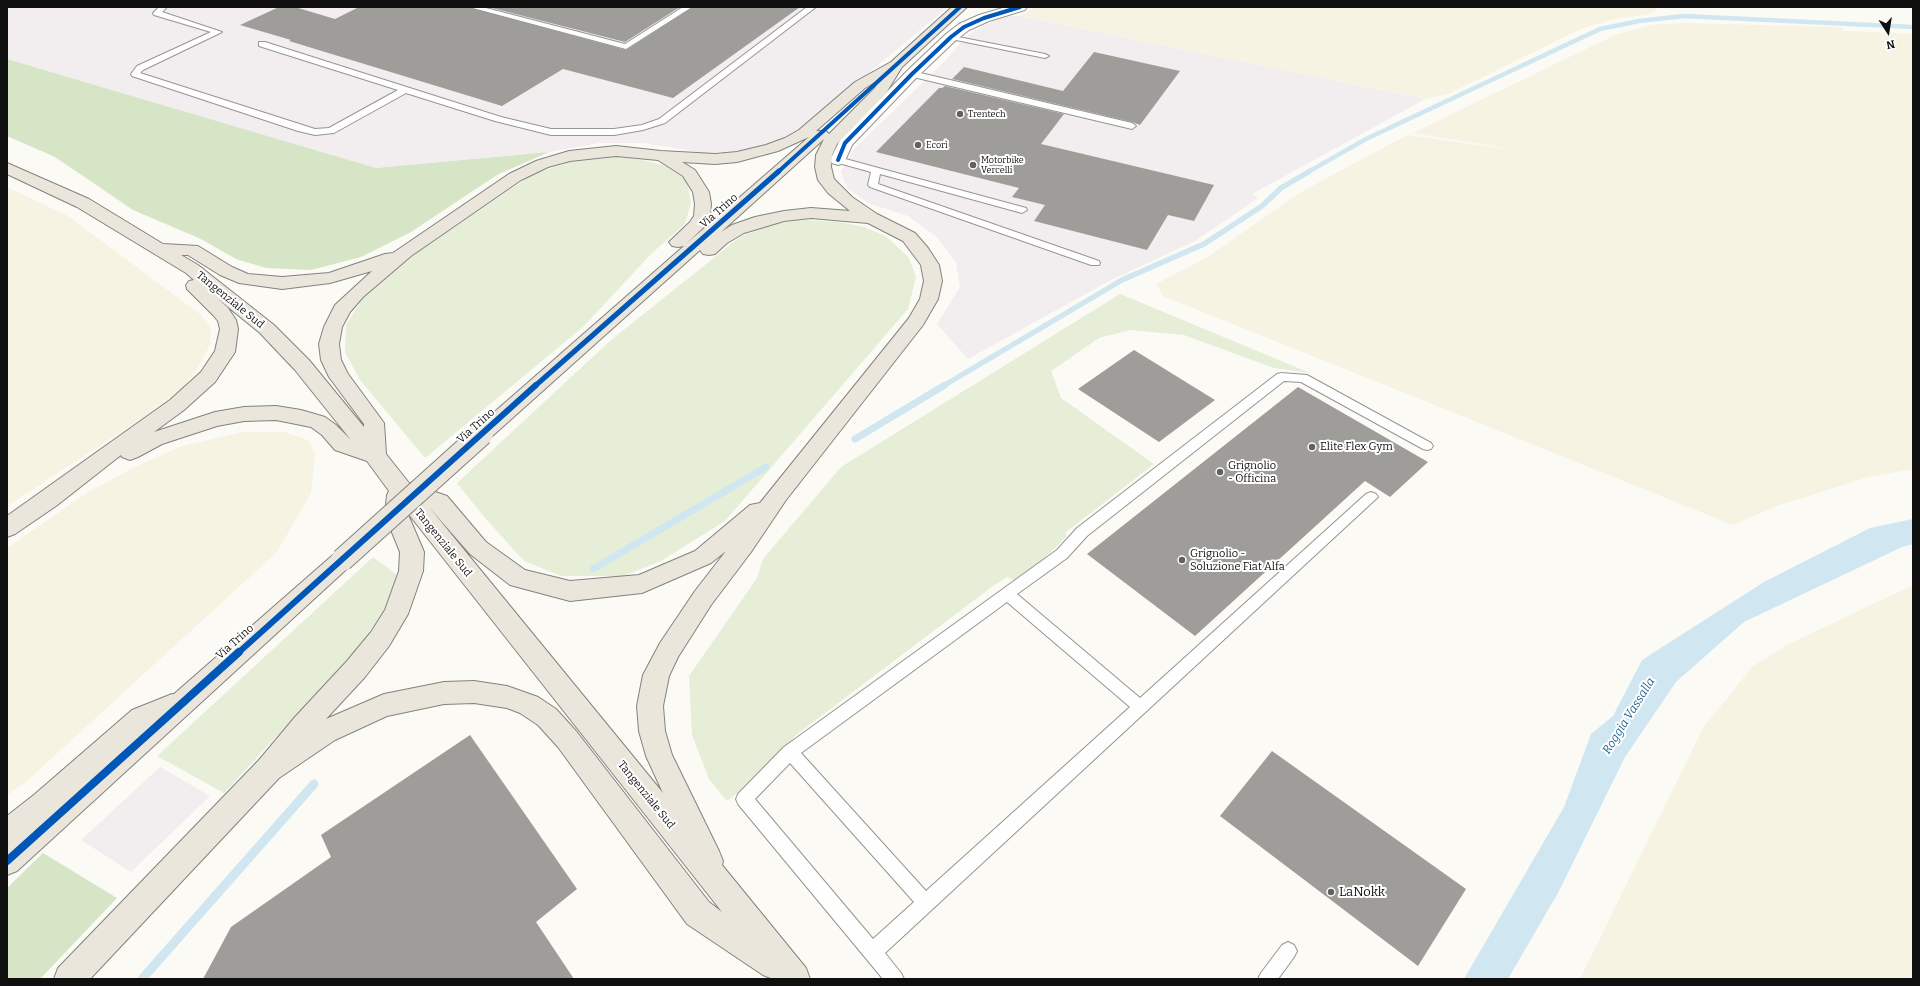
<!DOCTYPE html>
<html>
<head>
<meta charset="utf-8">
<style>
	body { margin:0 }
	#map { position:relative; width:1920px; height:986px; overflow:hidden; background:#fbfaf5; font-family:Bitter,serif }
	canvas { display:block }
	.frame { position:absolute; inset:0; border:8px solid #0f0f0f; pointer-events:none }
	.north { position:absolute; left:1868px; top:12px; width:40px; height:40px; -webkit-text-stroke:3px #fff; paint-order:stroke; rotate:168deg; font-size:11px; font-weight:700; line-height:16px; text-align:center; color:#0f0f0f }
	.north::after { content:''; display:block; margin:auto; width:14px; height:18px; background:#0f0f0f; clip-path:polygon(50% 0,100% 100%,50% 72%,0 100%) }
</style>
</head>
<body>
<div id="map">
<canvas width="1920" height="986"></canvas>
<div class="frame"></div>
<div class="north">N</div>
</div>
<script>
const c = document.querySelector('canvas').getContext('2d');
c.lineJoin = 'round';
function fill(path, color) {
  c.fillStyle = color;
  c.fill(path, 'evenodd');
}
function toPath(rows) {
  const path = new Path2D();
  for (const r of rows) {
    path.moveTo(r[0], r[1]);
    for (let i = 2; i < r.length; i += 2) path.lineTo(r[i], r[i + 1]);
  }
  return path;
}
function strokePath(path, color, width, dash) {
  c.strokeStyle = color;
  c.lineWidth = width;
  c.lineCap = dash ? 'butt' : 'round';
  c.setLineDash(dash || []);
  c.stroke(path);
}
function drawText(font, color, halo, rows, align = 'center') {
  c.font = font + ' Bitter,serif';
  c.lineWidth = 4;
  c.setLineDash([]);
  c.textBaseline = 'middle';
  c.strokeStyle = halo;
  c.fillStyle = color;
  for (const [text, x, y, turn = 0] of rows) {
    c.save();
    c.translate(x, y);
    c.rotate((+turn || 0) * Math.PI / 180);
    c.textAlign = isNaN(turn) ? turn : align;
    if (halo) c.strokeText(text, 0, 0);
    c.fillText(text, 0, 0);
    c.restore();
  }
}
const industrial = toPath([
	[7,7,948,7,795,134,769,145,739,151,704,153,644,143,599,143,549,152,376,168,7,59],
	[1003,16,1020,16,1425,99,1252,194,1258,198,1195,241,1111,280,968,359,937,324,960,287,956,263,937,237,908,216,868,203,847,188,841,172,853,150,944,62,969,34],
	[160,767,210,796,131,872,81,840]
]);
const farmland = toPath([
	[1035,7,1653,7,1657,9,1650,14,1615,19,1585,27,1448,94,1425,99,1020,16],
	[1682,23,1842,27,1843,31,1913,34,1913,469,1868,477,1777,506,1733,525,1163,296,1156,284,1206,258,1301,192,1407,135,1535,153,1413,133,1615,35,1651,25],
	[7,187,68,216,200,314,211,327,210,345,198,367,183,387,142,418,7,506],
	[243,432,284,432,308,440,315,455,311,493,277,552,28,780,7,795,7,548,90,491,135,467,182,446],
	[1913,585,1913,979,1580,979,1703,728,1753,666,1789,644]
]);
const green = toPath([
	[618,157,648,161,665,166,687,180,691,203,685,224,651,254,584,326,425,458,360,380,345,352,346,325,368,290,418,252,533,174,570,162],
	[804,220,840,222,865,227,887,237,909,258,916,277,908,309,725,521,661,561,623,576,561,576,524,561,485,518,457,483,611,340,740,237,773,224],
	[1120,294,1310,373,1274,368,1184,335,1130,330,1099,338,1051,371,1061,398,1154,464,1066,532,1066,537,1031,571,1015,581,1007,577,993,586,796,735,764,773,727,801,709,779,692,735,689,676,757,578,763,559,841,467],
	[373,557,397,575,386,609,350,657,224,793,157,756]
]);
const forest = toPath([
	[7,59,376,168,549,152,497,175,411,232,361,257,311,270,266,268,236,259,201,239,133,210,55,157,7,136],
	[43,853,117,898,40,979,7,979,7,888]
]);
const water = toPath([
	[1913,519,1913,544,1900,548,1744,622,1676,682,1625,757,1559,891,1508,979,1464,979,1564,807,1591,734,1613,716,1642,660,1764,582,1870,528]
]);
const streamFar3 = toPath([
	[1308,172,1366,139,1600,29,1639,21,1684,16,1913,27]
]);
const streamFar2 = toPath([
	[943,386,1122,280,1204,244,1262,206,1281,188,1310,171]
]);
const streamFar1 = toPath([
	[855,439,945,385],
	[593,569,766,467]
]);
const stream = toPath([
	[142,979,314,784]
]);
const building = toPath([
	[279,7,295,7,335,19,359,7,468,7,626,50,693,7,800,7,673,98,563,69,502,106,289,41,291,40,240,25],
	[488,7,680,7,625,42],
	[1094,52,1180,71,1140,125,1132,122,952,79,964,67,1063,91],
	[945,86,1064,114,1041,144,1214,185,1194,221,1168,215,1147,250,1034,221,1045,205,1012,197,1019,188,876,152,939,88,942,88],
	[1134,350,1215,400,1159,442,1078,389],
	[1298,387,1428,462,1390,497,1365,481,1195,636,1087,554],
	[470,735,577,889,536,922,574,979,203,979,231,927,331,857,321,835],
	[1272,751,1466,889,1418,966,1220,816]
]);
const lane = toPath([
	[159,7,167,7,162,12,222,32,143,70,140,73,315,129,329,128,398,90,259,46,259,42,265,42,501,117,551,129,614,129,642,125,659,119,807,7,816,7,665,123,643,130,614,135,551,135,495,121,406,93,334,133,315,135,298,131,132,76,131,74,137,66,211,32,154,15,153,13,159,7],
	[469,7,482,7,625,44,683,7,692,7,626,49,469,7],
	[948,35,1045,54,1049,56,1045,58,951,39,948,39,948,35],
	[912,71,1132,123,1136,126,1132,129,909,76,908,74,912,71],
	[838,157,1026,208,1027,210,1022,213,880,174,878,184,1099,261,1100,263,1099,265,1091,265,870,187,868,185,871,172,835,162,833,160,838,157],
	[1281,373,1307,375,1431,443,1433,446,1431,449,1427,450,1423,449,1301,382,1284,381,1087,536,1067,558,1017,594,1140,698,1366,494,1371,492,1376,494,1378,497,885,953,901,973,904,979,883,979,738,804,736,799,738,794,784,747,1057,550,1077,528,1277,374,1281,373],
	[1007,602,1130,707,926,891,801,753,1007,602],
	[790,763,914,902,873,939,755,799,790,763],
	[1288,942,1294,945,1297,951,1294,957,1278,979,1258,979,1261,973,1282,945,1288,942]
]);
const street = toPath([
	[1006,7,1027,7,1025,10,989,21,969,30,956,40,917,77,852,145,844,163,838,165,832,163,830,160,840,140,907,71,946,34,959,24,979,15,1006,7]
]);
const primary = toPath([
	[952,7,967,7,902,67,886,93,837,144,832,155,831,167,834,179,852,197,877,214,915,233,928,248,939,265,942,281,938,299,923,325,786,500,751,552,711,605,678,657,669,676,663,706,665,731,672,755,719,851,723,861,722,865,806,968,810,979,773,979,763,975,687,924,558,747,538,725,520,713,507,708,474,703,444,704,387,716,335,740,279,778,90,979,54,979,58,968,259,760,295,717,347,661,371,632,385,610,399,571,400,552,385,515,387,495,389,491,367,461,335,450,322,435,311,427,276,420,244,421,217,426,162,444,138,457,130,460,122,457,121,455,56,506,15,534,7,537,7,516,170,400,201,372,215,351,220,329,218,321,214,316,187,289,186,285,189,281,194,280,186,273,77,207,7,174,7,163,89,199,163,244,198,246,232,267,248,274,282,277,329,273,385,254,393,253,509,174,536,161,569,151,616,146,661,151,715,154,737,152,766,145,785,138,799,130,855,82,891,62,952,7],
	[880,79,875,88,827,136,829,134,826,131,816,131,865,88,880,79],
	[809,137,686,244,706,225,710,216,711,204,709,192,695,170,682,162,715,164,737,162,778,151,809,137],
	[824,139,816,155,815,167,818,180,828,193,850,211,811,208,784,211,755,217,732,225,721,232,824,139],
	[616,156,658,160,683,176,693,192,695,204,694,216,690,222,669,242,672,246,678,247,684,246,475,429,472,434,475,439,482,441,489,439,700,250,703,254,709,255,715,254,727,243,744,233,784,221,811,218,868,223,903,241,921,265,924,281,920,299,909,318,760,503,750,505,695,551,639,575,570,581,525,570,486,542,447,496,409,483,386,454,384,423,348,374,341,360,339,344,342,327,350,312,363,297,411,256,521,180,548,167,570,161,616,156],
	[181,255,188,255,220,275,239,283,282,289,330,283,372,271,335,305,324,327,319,344,321,360,329,377,364,424,364,427,309,360,274,325,198,265,181,255],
	[217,298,260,333,295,370,351,440,336,425,325,417,301,410,276,406,244,407,215,412,154,432,184,410,215,382,235,352,238,329,236,320,228,308,217,298],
	[429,507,470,554,510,585,570,601,642,593,711,563,726,551,695,591,660,643,643,675,637,706,639,731,646,756,663,793,429,507],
	[407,512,722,912,709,902,576,731,556,709,538,697,507,686,474,681,444,682,384,694,326,719,365,677,389,646,408,614,423,571,424,552,407,512],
	[342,551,350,554,354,560,350,566,17,871,7,875,7,816,35,794,132,710,172,694,174,694,334,554,342,551]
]);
const primaryBridge = toPath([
	[342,560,482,434]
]);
const cyclewayFar3 = toPath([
	[838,160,845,143,912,74,951,37,964,27,984,18,1020,7],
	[778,172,960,7]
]);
const cyclewayFar2 = toPath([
	[535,386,779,171]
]);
const cyclewayFar1 = toPath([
	[238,653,536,385]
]);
const cycleway = toPath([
	[7,861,239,652]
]);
const markers = [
	[960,114,4,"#626160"],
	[918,145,4,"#626160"],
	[973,165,4,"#626160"],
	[1312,447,4,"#626160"],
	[1220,472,4,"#626160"],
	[1182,560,4,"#626160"],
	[1331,892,4,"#626160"]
];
const farPoinames = [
	["Trentech",968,114],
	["Ecorì",926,145],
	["Motorbike",981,160],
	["Vercelli",981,170]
];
const streetNames = [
	["Via Trino",719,211,-41],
	["Tangenziale Sud",230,300,39],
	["Via Trino",476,426,-42],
	["Tangenziale Sud",443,543,51],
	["Via Trino",235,642,-42],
	["Tangenziale Sud",646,795,51]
];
const poiNames = [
	["Elite Flex Gym",1320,447],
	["Grignolio",1228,466],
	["- Officina",1228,479],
	["Grignolio -",1190,554],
	["Soluzione Fiat Alfa",1190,567]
];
const waterNames = [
	["Roggia Vassalla",1629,716,-58]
];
const nearPoinames = [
	["LaNokk",1339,892]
];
fill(industrial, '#f2eef0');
fill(farmland, '#f6f3e3');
fill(green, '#e6eed8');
fill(forest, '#d7e5c7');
fill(water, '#d0e7f1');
strokePath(streamFar3, '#d0e7f1', 4.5);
strokePath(streamFar2, '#d0e7f1', 5.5);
strokePath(streamFar1, '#d0e7f1', 7);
strokePath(stream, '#d0e7f1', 9);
fill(building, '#9f9d9a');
strokePath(lane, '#959593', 2);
strokePath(street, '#959593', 2);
strokePath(primary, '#838280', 2);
fill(lane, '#fefefe');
fill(street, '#fefefe');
fill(primary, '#eae6dc');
strokePath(primaryBridge, '#838280', 24, []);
strokePath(primaryBridge, '#eae6dc', 22);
strokePath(cyclewayFar3, '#0057b8', 4);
strokePath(cyclewayFar2, '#0057b8', 5);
strokePath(cyclewayFar1, '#0057b8', 6);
strokePath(cycleway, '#0057b8', 8);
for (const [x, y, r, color] of markers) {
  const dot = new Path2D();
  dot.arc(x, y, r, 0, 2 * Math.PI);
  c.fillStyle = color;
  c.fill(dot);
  strokePath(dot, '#fff', 1.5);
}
drawText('9px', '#0f0f0f', '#fff', farPoinames, 'left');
drawText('11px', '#0f0f0f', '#fff', streetNames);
drawText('11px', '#0f0f0f', '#fff', poiNames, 'left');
drawText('italic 12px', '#276892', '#fff', waterNames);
drawText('13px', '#0f0f0f', '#fff', nearPoinames, 'left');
</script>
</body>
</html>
